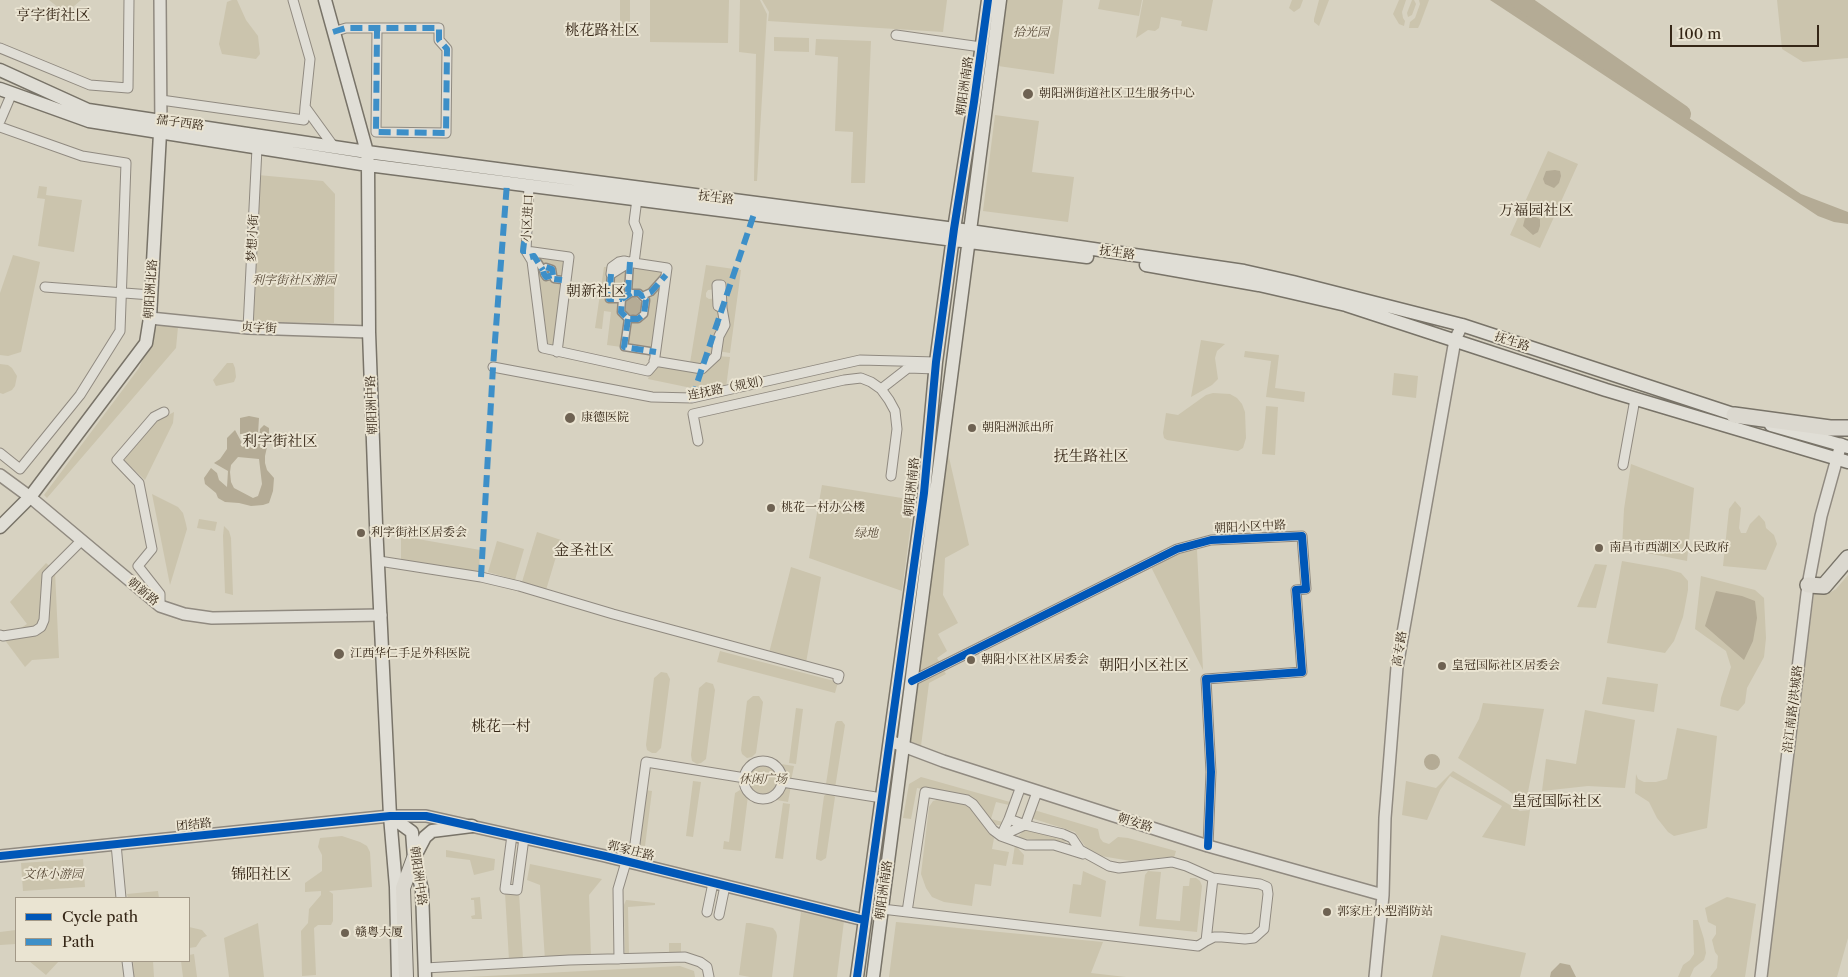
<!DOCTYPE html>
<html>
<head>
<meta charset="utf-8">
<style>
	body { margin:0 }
	#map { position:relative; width:1848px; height:977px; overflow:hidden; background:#d7d2c1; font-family:"Libre Caslon Text",serif }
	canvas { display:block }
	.legend { position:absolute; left:15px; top:897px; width:175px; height:65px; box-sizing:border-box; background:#eae4d2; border:1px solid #a29887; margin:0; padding:6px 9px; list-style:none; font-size:15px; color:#352616 }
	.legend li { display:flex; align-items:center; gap:10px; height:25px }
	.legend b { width:25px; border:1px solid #a29887 }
	.scale { position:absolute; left:1670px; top:25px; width:149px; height:22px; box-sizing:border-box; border:2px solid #352616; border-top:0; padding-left:6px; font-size:15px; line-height:18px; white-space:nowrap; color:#352616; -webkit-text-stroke:4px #eae4d2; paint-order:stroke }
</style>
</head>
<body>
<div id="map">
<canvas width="1848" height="977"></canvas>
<ul class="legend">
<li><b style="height:6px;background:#0057b8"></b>Cycle path</li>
<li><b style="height:6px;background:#3d8fc8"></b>Path</li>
</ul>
<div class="scale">100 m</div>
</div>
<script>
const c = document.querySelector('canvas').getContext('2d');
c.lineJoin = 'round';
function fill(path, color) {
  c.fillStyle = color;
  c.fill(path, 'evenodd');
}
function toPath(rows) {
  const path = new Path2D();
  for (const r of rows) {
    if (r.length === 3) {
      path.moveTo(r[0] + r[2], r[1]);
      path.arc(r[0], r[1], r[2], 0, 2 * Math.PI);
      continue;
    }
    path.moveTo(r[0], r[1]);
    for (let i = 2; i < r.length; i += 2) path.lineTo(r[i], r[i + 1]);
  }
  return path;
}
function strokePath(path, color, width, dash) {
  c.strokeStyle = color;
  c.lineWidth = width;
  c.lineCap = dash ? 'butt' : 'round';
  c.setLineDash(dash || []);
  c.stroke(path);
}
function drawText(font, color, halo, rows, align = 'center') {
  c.font = font + ' "Libre Caslon Text","Noto Serif SC",serif';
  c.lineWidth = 4;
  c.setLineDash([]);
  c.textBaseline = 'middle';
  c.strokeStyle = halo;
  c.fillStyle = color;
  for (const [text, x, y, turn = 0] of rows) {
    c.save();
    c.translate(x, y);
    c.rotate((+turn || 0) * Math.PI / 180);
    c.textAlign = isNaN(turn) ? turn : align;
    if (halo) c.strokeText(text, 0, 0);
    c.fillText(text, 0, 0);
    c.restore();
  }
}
const green = toPath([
	[49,0,81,0,73,7,67,9,59,8],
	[232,0,237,0,246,20,258,36,260,54,256,59,222,54,219,44,227,2],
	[620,0,630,0,630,38,620,38],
	[650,0,729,0,728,43,650,42],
	[740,0,760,0,767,14,757,181,754,181,756,54,739,52],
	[762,0,947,0,943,32,768,21,769,12],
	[1007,0,1063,0,1054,74,998,66],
	[1100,0,1142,0,1139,16,1098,9],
	[1143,0,1213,0,1207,31,1181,26,1182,21,1161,17,1159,28,1155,31,1148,30,1136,38],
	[1292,0,1303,0,1300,8,1294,12,1289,8],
	[1319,0,1329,0,1319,26,1314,22,1314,19],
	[1399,0,1406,0,1402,12,1403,18,1405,21,1404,26,1399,24,1393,14],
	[1412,0,1414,0,1416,4,1412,15,1408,17,1407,13],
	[1419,0,1429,0,1420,24,1418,28,1409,28,1410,22,1415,18,1420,4],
	[1777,0,1848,0,1848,58,1803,62,1782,49],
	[774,37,809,38,809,52,774,51],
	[816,39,871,41,865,183,851,183,853,132,835,131,838,57,815,55],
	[995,115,1039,121,1032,172,1074,177,1068,222,983,211],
	[1548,151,1578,164,1540,248,1510,235],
	[258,175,323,181,335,194,334,323,252,322],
	[39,186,47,187,46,195,82,200,74,252,38,246,45,199,37,198],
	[13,255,40,262,21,352,8,356,0,355,0,293],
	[534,256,564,256,553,352,543,348],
	[706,265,741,270,730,353,717,351,717,356,730,357,725,395,648,379,654,364,656,352,607,345,611,312,604,311,602,329,595,328,604,267,629,266,666,271,657,347,661,347,659,358,690,363],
	[717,289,718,298,709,299,706,297,706,293,708,290],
	[637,297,642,301,645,300,644,314,628,319,622,299],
	[158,324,178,327,176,348,47,498,44,495,139,368],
	[1201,340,1225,344,1217,351,1215,358,1218,379,1212,385,1191,397],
	[1245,351,1279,355,1275,388,1305,392,1304,402,1266,397,1271,361,1244,357],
	[227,363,233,363,235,368,236,377,234,382,216,386,213,380],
	[0,364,8,365,12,368,17,376,15,386,12,390,3,394,0,393],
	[1394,373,1418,376,1416,398,1392,395],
	[1213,393,1230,394,1237,398,1242,404,1245,412,1246,438,1243,448,1238,451,1167,440,1164,438,1163,433,1166,413,1178,415,1206,395],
	[1266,406,1278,407,1275,455,1262,454],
	[174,412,173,423,145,480,124,460,155,422],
	[948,453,969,545,945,558,943,595,958,623,938,634,947,651,937,658,946,674,929,683,921,746,907,744],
	[1631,464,1694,488,1687,561,1622,548,1624,509],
	[822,485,914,500,902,591,809,558],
	[152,494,178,507,183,513,186,524,187,529,170,585],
	[1735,501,1741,508,1739,528,1741,533,1746,533,1750,524,1759,515,1765,522,1766,528,1774,535,1777,544,1766,570,1723,566,1729,509],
	[199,519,217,522,215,531,197,528],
	[224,526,229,531,231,538,233,595,225,593,223,536],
	[537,532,561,540,546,590,522,582],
	[401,536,480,550,479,573,401,561],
	[497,541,524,549,515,580,488,572],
	[1197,550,1203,670,1151,567,1177,552],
	[1622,561,1667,569,1681,573,1688,581,1688,590,1683,617,1674,641,1665,653,1607,643],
	[46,563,55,571,59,658,32,660,25,667,4,639,27,624,10,602],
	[1595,564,1607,565,1596,608,1577,607],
	[791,567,821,577,806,663,769,653],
	[1848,575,1848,938,1837,977,1764,977,1814,594,1828,594,1836,589],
	[1701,576,1755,590,1764,598,1766,638,1764,657,1747,688,1745,703,1738,711,1720,706,1721,698,1731,667,1726,651,1695,629],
	[720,651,838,682,835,693,717,662],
	[661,672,667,673,670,679,661,748,656,753,652,753,647,750,646,745,654,678],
	[1607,677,1658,684,1654,712,1602,704],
	[706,682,713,684,715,690,706,759,701,763,697,764,692,761,691,755,699,688],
	[753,696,759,696,763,702,756,753,752,757,747,758,742,754,741,750,747,701],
	[1483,703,1544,709,1528,792,1524,798,1517,798,1508,790,1458,758,1479,719],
	[796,708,803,709,796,764,789,763],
	[1585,710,1635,720,1625,788,1588,786,1542,791,1546,759,1576,764],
	[837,721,842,721,845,725,835,788,827,786,826,784,835,724],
	[1677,728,1717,736,1707,828,1674,836,1668,832,1657,818,1649,802,1635,793,1636,774,1638,779,1644,782,1656,782,1667,779],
	[781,764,794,766,791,781,786,780,784,769],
	[763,780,15],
	[1453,771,1520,811,1530,810,1525,846,1482,837,1502,806,1450,776,1440,790,1427,820,1402,815,1406,781,1436,788],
	[921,777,1010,802,1009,805,996,802,991,819,1003,822,1000,825,996,825,990,820,970,797,917,788,911,819,903,818,909,784],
	[693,781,701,782,693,837,686,836],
	[785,785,791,786,788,802,777,800],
	[645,790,652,791,645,846,637,845],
	[740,790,747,793,748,796,741,851,723,849,724,841,729,842,735,793],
	[828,793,833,795,835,797,826,858,821,861,816,859,816,856,824,796],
	[940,799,967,802,994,838,992,849,1009,852,1006,866,994,864,991,886,975,884,972,906,944,902,932,897,926,888,921,874,929,807,933,801],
	[783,803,790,804,783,859,775,858],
	[1034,810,1098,829,1100,838,1103,842,1109,844,1118,837,1128,838,1176,851,1174,858,1167,857,1131,861,1101,856,1087,849,1075,832,1031,818],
	[1025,829,1064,838,1067,840,1065,842,1017,838],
	[342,836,360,842,367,846,370,852,372,887,329,891,333,894,333,921,331,925,318,925,314,928,316,975,302,976,301,931,308,923,309,909,321,895,321,891,305,892,305,883,322,871,322,855,318,847,320,838],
	[1015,845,1024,855,1023,865,1012,864],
	[446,850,495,859,494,870,474,875,470,860,446,857],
	[83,859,85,887,23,891,21,863],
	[530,864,602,879,589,895,591,957,545,960,540,885,527,880],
	[1083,871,1106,881,1101,917,1069,913,1073,884,1081,885],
	[1148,871,1161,872,1156,919,1180,921,1183,886,1189,886,1190,878,1196,878,1200,881,1202,886,1197,932,1139,926,1145,875],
	[158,891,159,898,128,898,127,894],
	[505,893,519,893,523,959,509,960],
	[480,897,482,919,472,919,471,916,475,915,474,900,471,900,471,898],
	[1727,897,1756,904,1745,977,1710,977,1717,968,1718,956,1715,952,1712,940,1716,934,1716,926,1708,922,1705,908],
	[626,900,655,903,655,905,628,907,629,954,669,953,669,943,681,943,681,955,625,956,624,905],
	[801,912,844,921,837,977,793,977],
	[1693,920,1698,920,1704,939,1706,953,1704,960,1694,968,1690,977,1678,977,1683,965,1690,960,1694,954],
	[896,922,1103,942,1091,973,1126,977,889,977],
	[258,923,264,977,229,977,224,938],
	[746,923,750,923,773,928,776,932,777,936,772,977,750,977,739,975],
	[189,927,202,930,207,936,202,938,196,947,189,948],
	[16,930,16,944,0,945,0,932],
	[1441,935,1526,953,1520,977,1432,977],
	[194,954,197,977,183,977,181,961,189,961,189,955],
	[29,961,59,961,46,975],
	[133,961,153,961,154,977,134,977],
	[680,966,694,971,695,977,468,977]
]);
const water = toPath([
	[1490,0,1515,0,1801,194,1848,212,1848,224,1834,222,1818,216],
	[1555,170,1560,171,1561,176,1559,183,1554,188,1545,184,1543,179,1546,171],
	[1531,215,1540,219,1540,226,1538,232,1533,235,1523,226,1525,218],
	[633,306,9],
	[249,416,259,418,258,434,240,434,240,418],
	[264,425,269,428,269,438,265,456,265,463,267,470,274,478,273,491,269,503,263,505,251,506,239,503,225,502,218,498,216,493,205,484,204,478,211,468,217,473,219,480,227,487,228,471,214,463,220,459,227,449,227,438,235,430,242,443,250,447,254,446,259,440,260,429],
	[238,457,259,459,262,484,258,496,253,498,234,488,231,482,230,472,231,465],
	[1716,591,1742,596,1755,601,1757,618,1753,641,1744,660,1705,626],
	[1432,762,8],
	[1560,963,1570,965,1576,977,1550,977,1551,972]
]);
const river = toPath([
	[1519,0,1682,114]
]);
const pedestrian = toPath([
	[530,257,534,256,543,270],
	[630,262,628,292,631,293,639,293,642,296,651,292,666,275],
	[611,274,609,299,622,299],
	[553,275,552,269,546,267,543,270,544,274,546,277,553,275,554,279,562,280],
	[631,293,622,299,621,312,628,319,638,319,644,314,646,300,642,296],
	[628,319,624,347,656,352]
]);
const minor = toPath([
	[293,0,310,59,305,107,334,147],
	[333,32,346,28,439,28,439,40,447,49,446,133,376,132,377,29],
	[896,35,981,47],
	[0,48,90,85,128,88,129,0],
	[161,100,304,120,305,107],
	[0,121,12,93],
	[0,127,82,156,126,163,120,331,80,395,20,469,0,453],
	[526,251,532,261,543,348,648,371,654,364,667,268,634,263,638,232,634,222,637,199],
	[526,251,569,257,557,352],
	[526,251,529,186],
	[630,262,611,274,612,267,619,262,624,261,634,263],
	[45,287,151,295],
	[248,328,257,148],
	[654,361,702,369,716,356,719,336,725,325,722,308,718,306,717,285,721,285,722,308],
	[493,367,652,397,692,398,860,360,936,362],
	[881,389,908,368,936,369],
	[698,441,693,414,844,380,861,378,871,382,881,389,889,400,895,411,897,429,891,476],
	[1623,465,1635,399],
	[379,561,481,577,519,586,613,614,839,675,838,679],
	[160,606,160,594,138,566,152,549,139,483,117,460,154,417,164,412],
	[0,635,3,636,35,631,41,627,44,620,47,575,81,541],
	[912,681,1177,549,1211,540,1302,536,1306,589,1296,590,1302,672,1206,679,1211,772,1208,846],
	[763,780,19],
	[782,782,882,798],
	[1021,786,1009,819,1025,825,1037,792],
	[512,835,505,889,517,890,524,838],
	[116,844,121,898],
	[882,909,1198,946,1206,941,1213,878,1186,866,1172,862,1119,868,1109,866,1080,850,1072,838,1063,834,1025,825,1001,836,1009,819],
	[707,912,713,883],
	[907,912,925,792,967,800,973,804,993,830,1001,836,1026,845,1054,845,1083,854],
	[719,915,725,886],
	[1206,941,1214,937,1222,937,1245,939,1254,938,1264,929,1268,894,1267,887,1260,884,1213,878],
	[619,959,618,889,626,862,634,851,646,762,745,778],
	[127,961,129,977],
	[425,968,569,960,685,957,700,962,707,967,709,977]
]);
const tertiary = toPath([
	[160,0,161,128],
	[150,318,248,328,369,332],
	[0,475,30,497,160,606,184,614,212,618,381,615],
	[890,741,943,761,1208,846,1383,895],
	[0,856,390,816,426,816,605,856,864,920],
	[1375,977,1383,895,1385,818,1397,667,1455,340,1462,325],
	[1761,977,1808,585,1821,516,1841,444]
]);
const secondary = toPath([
	[325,0,367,152,368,165,369,332,376,524,390,816,396,887,398,977],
	[0,70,88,110,367,152,970,231,1244,271,1293,282,1462,325,1742,417],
	[0,89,89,121,368,165,1087,257],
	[1146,265,1259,285,1346,305,1606,390,1848,462],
	[1771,425,1848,447],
	[0,527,30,497,146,343,150,318,160,133],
	[390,816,412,832,414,858,422,890,425,977],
	[414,858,425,837,432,831,472,826],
	[857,977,924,493,936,362,954,229,974,102,988,0],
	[873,977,1000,0]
]);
const primary = toPath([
	[406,977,403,888,414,858]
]);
const trunk = toPath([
	[1734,415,1830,428,1848,428],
	[1808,585,1824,586,1848,558]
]);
const quiet = toPath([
	[333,32,346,28,439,28,439,40,447,49,446,133,376,132,377,29],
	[526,251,523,251,524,243,527,240],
	[530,257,534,256,543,270],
	[630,262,628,292,631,293,639,293,642,296,651,292,666,275],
	[611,274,609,299,622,299],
	[553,275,552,269,546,267,543,270,544,274,546,277,553,275,554,279,562,280],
	[631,293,622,299,621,312,628,319,638,319,644,314,646,300,642,296],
	[628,319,624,347,656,352],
	[692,398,754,214],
	[481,577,493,367,507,183]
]);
const cycleway = toPath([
	[912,681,1177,549,1211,540,1302,536,1306,589,1296,590,1302,672,1206,679,1211,772,1208,846],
	[0,856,390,816,426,816,605,856,864,920],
	[857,977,924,493,936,362,954,229,974,102,988,0]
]);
const markers = [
	[1028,94,6,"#6e6252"],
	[570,418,6,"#6e6252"],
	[972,428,5,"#6e6252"],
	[771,508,5,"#6e6252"],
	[361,533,5,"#6e6252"],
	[1599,548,5,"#6e6252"],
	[339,654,6,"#6e6252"],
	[971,660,5,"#6e6252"],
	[1442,666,5,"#6e6252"],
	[1327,912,5,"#6e6252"],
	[345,933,5,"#6e6252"]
];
const parkNames = [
	["拾光园",1031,33],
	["利字街社区游园",294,281],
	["绿地",866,534],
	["休闲广场",763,780],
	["文体小游园",53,875]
];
const streetNames = [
	["朝阳洲南路",965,86,-82],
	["孺子西路",180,123,8],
	["抚生路",716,198,7],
	["小区进口",528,218,-87],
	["梦想小街",253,238,-87],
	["抚生路",1117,253,8],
	["朝阳洲北路",151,289,-86],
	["贞字街",259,328,3],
	["抚生路",1512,342,18],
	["连抚路（规划）",729,388,-11],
	["朝阳洲中路",372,405,-92],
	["朝阳洲南路",912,487,-84],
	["朝阳小区中路",1250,527,-3],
	["朝新路",143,592,39],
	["高专路",1400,649,-81],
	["沿江南路/洪城路",1793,709,-83],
	["朝安路",1135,823,17],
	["团结路",194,825,-6],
	["郭家庄路",631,851,14],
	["朝阳洲中路",418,876,82],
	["朝阳洲南路",884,890,-82]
];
const poiNames = [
	["朝阳洲街道社区卫生服务中心",1039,94],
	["康德医院",581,418],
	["朝阳洲派出所",982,428],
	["桃花一村办公楼",781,508],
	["利字街社区居委会",371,533],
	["南昌市西湖区人民政府",1609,548],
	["江西华仁手足外科医院",350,654],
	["朝阳小区社区居委会",981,660],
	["皇冠国际社区居委会",1452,666],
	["郭家庄小型消防站",1337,912],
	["赣粤大厦",355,933]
];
const quarterNames = [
	["亨字街社区",53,16],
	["桃花路社区",602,31],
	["万福园社区",1536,211],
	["朝新社区",596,292],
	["利字街社区",280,442],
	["抚生路社区",1091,457],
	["金圣社区",584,551],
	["朝阳小区社区",1144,666],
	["桃花一村",501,727],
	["皇冠国际社区",1557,802],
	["锦阳社区",261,875]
];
fill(green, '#cbc4ad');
fill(water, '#b4ab95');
strokePath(river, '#b4ab95', 18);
strokePath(pedestrian, '#908a80', 9);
strokePath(minor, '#908a80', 11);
strokePath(tertiary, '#908a80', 14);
strokePath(secondary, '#787368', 15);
strokePath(primary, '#787368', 16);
strokePath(trunk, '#787368', 18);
strokePath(pedestrian, '#e0ded6', 6);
strokePath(minor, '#e0ded6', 9);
strokePath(tertiary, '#e0ded6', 11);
strokePath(secondary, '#e0ded6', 12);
strokePath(primary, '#dbd8cf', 14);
strokePath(trunk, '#dbd8cf', 15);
strokePath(quiet, '#3d8fc8', 6, [12, 6]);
strokePath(cycleway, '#0057b8', 8);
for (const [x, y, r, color] of markers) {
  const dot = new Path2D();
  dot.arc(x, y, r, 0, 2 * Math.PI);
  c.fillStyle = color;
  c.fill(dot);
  strokePath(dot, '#eae4d2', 2);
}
drawText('italic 12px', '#584a38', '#eae4d2', parkNames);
drawText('12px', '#352616', '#eae4d2', streetNames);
drawText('12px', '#352616', '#eae4d2', poiNames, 'left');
drawText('15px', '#352616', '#eae4d2', quarterNames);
</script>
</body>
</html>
